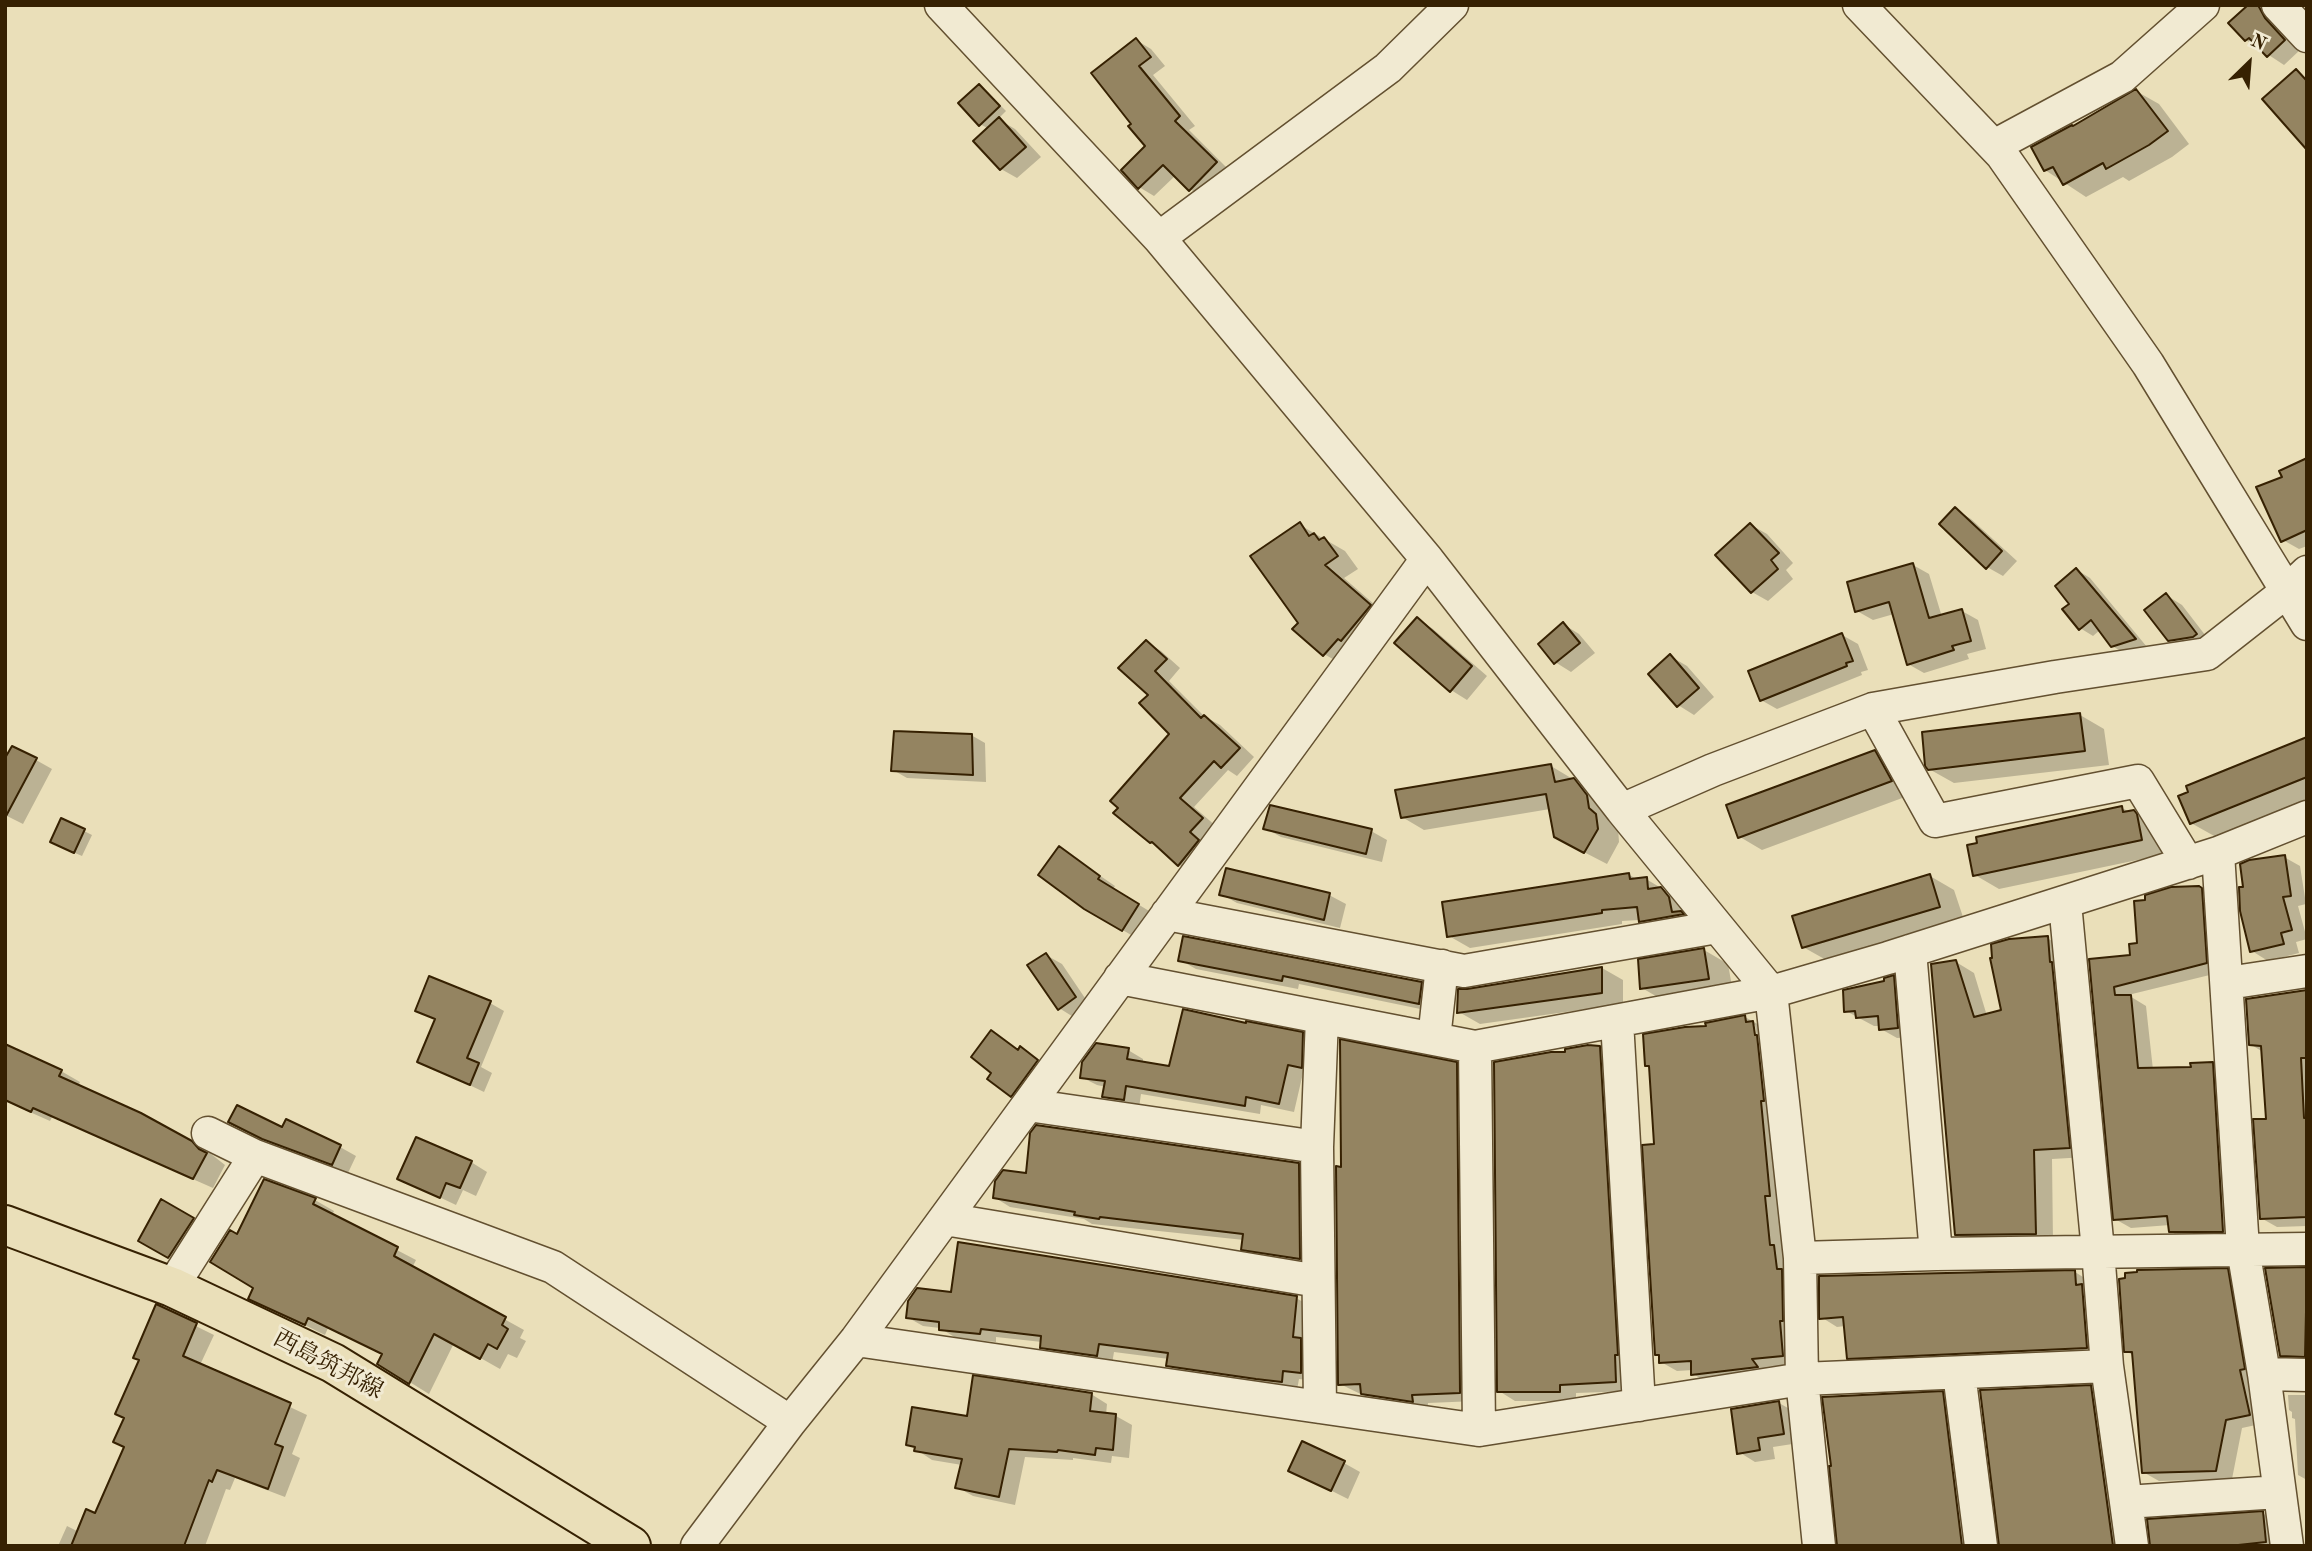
<!DOCTYPE html>
<html>
<head>
<meta charset="utf-8">
<style>
	body { margin:0 }
	#map { position:relative; width:2312px; height:1551px; overflow:hidden; background:#eadfb9; font-family:"Old Standard TT",serif }
	canvas { display:block }
	.frame { position:absolute; inset:0; border:7px solid #362102; pointer-events:none }
	.north { position:absolute; left:2214px; top:28px; width:70px; height:70px; -webkit-text-stroke:5px #f1ead2; paint-order:stroke; rotate:25deg; font-size:19px; font-weight:700; line-height:28px; text-align:center; color:#362102 }
	.north::after { content:''; display:block; margin:auto; width:24px; height:32px; background:#362102; clip-path:polygon(50% 0,100% 100%,50% 72%,0 100%) }
</style>
</head>
<body>
<div id="map">
<canvas width="2312" height="1551"></canvas>
<div class="frame"></div>
<div class="north">N</div>
</div>
<script>
const c = document.querySelector('canvas').getContext('2d');
c.lineJoin = 'round';
function fill(path, color) {
  c.fillStyle = color;
  c.fill(path, 'evenodd');
}
function toPath(rows) {
  const path = new Path2D();
  for (const r of rows) {
    path.moveTo(r[0], r[1]);
    for (let i = 2; i < r.length; i += 2) path.lineTo(r[i], r[i + 1]);
  }
  return path;
}
function strokePath(path, color, width, dash) {
  c.strokeStyle = color;
  c.lineWidth = width;
  c.lineCap = dash ? 'butt' : 'round';
  c.setLineDash(dash || []);
  c.stroke(path);
}
function drawText(font, color, halo, rows, align = 'center') {
  c.font = font + ' "Old Standard TT","Noto Serif JP",serif';
  c.lineWidth = 6;
  c.setLineDash([]);
  c.textBaseline = 'middle';
  c.strokeStyle = halo;
  c.fillStyle = color;
  for (const [text, x, y, turn = 0] of rows) {
    c.save();
    c.translate(x, y);
    c.rotate((+turn || 0) * Math.PI / 180);
    c.textAlign = isNaN(turn) ? turn : align;
    if (halo) c.strokeText(text, 0, 0);
    c.fillText(text, 0, 0);
    c.restore();
  }
}
const shadow = toPath([
	[2250,5,2259,5,2270,11,2300,50,2284,65,2246,40],
	[1136,40,1151,49,1165,66,1153,75,1195,126,1189,130,1231,172,1205,198,1190,189,1176,175,1154,196,1139,187,1147,146,1133,124],
	[979,87,986,91,1006,111,998,119,1015,129,1041,157,1017,178,1001,169,989,129,980,124],
	[2136,91,2159,104,2189,144,2172,157,2129,181,2123,177,2086,197,2045,170,2072,127],
	[2307,463,2307,546,2299,549,2283,540,2284,478],
	[1955,509,1971,519,2017,561,2003,576,1987,567],
	[1300,525,1345,551,1358,569,1344,578,1390,618,1345,666,1324,654,1300,623],
	[1751,525,1767,534,1793,563,1786,570,1793,579,1768,601,1752,592],
	[1913,565,1929,574,1942,617,1962,611,1978,620,1986,649,1967,654,1969,659,1924,673,1908,664,1894,614,1873,620,1857,611],
	[2077,570,2090,578,2147,647,2126,654,2112,646,2100,630,2093,636,2080,628,2072,604],
	[2166,595,2182,605,2212,644,2186,650,2169,640],
	[1417,619,1433,629,1487,676,1467,700,1451,690],
	[1563,624,1579,634,1595,653,1571,672,1555,662],
	[1842,635,1858,644,1868,670,1861,672,1862,675,1777,709,1761,700],
	[1146,642,1161,651,1180,668,1169,681,1204,716,1220,725,1254,757,1237,776,1228,770,1194,807,1217,827,1194,873,1179,865,1151,842,1171,734,1151,695],
	[1670,656,1687,666,1714,697,1694,715,1678,705],
	[2080,715,2104,729,2109,765,1954,783,1929,769],
	[971,735,985,743,986,782,907,778,893,770],
	[2307,739,2307,801,2216,837,2191,823],
	[1874,752,1897,765,1913,794,1762,850,1740,837],
	[36,760,52,769,23,824,5,815],
	[1551,766,1596,793,1607,809,1611,822,1618,828,1619,842,1607,864,1578,849,1550,809,1424,830,1402,817],
	[2122,808,2130,812,2134,811,2158,826,2166,854,1999,889,1975,875],
	[62,820,92,835,82,856,59,846],
	[1265,828,1371,831,1387,840,1382,862,1281,837],
	[1060,848,1115,886,1113,889,1154,914,1138,939,1085,908],
	[2284,857,2300,866,2306,904,2298,906,2307,939,2296,942,2299,953,2268,961,2252,951],
	[1628,874,1638,880,1646,879,1683,901,1691,919,1661,933,1639,920,1622,921,1622,924,1470,948,1449,936],
	[1930,876,1954,890,1964,920,1828,961,1803,947],
	[2201,889,2217,898,2222,972,2128,995,2146,1006,2153,1070,2193,1069,2212,1064,2228,1073,2238,1240,2186,1241,2170,1231,2170,1225,2131,1228,2115,1219,2091,960,2132,957,2139,944],
	[1221,894,1329,895,1346,904,1340,928,1237,903],
	[2047,938,2065,948,2087,1157,2052,1159,2053,1243,1974,1245,1956,1234,1956,962,1974,973,1987,1016,2003,1011],
	[1704,950,1728,964,1733,992,1666,1002,1642,988],
	[1046,955,1062,964,1091,1007,1075,1018,1059,1008],
	[1180,960,1421,983,1437,993,1435,1012,1299,984,1298,989,1196,969],
	[1602,968,1623,980,1623,1004,1480,1024,1459,1012],
	[1893,977,1909,987,1914,1037,1897,1038,1881,1029,1880,1026,1874,1026,1846,1011],
	[2307,991,2307,1226,2277,1227,2261,1218,2268,1120,2263,1052,2250,1044],
	[490,1003,504,1011,481,1067,492,1073,484,1092,419,1061,436,1021,417,1010],
	[1745,1017,1761,1026,1798,1364,1766,1367,1772,1376,1709,1383,1693,1374,1693,1370,1677,1371,1661,1362,1661,1356,1656,1354,1656,1146,1650,1068,1647,1065,1708,1027],
	[1752,1025,1755,1025,1758,1044,1755,1044],
	[991,1032,1019,1050,1021,1049,1037,1058,1053,1070,1028,1105,1012,1096,994,1072],
	[1302,1034,1318,1043,1316,1075,1303,1073,1294,1112,1261,1105,1260,1114,1141,1094,1139,1108,1119,1105,1104,1096,1106,1087,1097,1085,1081,1077,1128,1050,1143,1059,1143,1064,1170,1068],
	[5,1046,61,1071,80,1082,78,1087,211,1154,225,1165,213,1188,52,1117,50,1121,5,1101],
	[1599,1048,1616,1057,1632,1391,1576,1393,1576,1401,1515,1401,1499,1391,1566,1054],
	[1456,1064,1472,1073,1476,1401,1428,1403,1428,1410,1379,1403,1340,1384],
	[246,1131,340,1147,356,1156,348,1173,280,1148],
	[471,1162,487,1172,476,1196,463,1190,456,1205,399,1178],
	[1298,1165,1314,1174,1316,1267,1259,1258,1243,1249,1244,1240,1092,1224,1084,1219,1010,1207,994,1197,1027,1175],
	[265,1181,315,1200,334,1211,332,1216,416,1260,412,1268,524,1330,520,1338,526,1341,517,1358,508,1354,500,1369,454,1343,429,1394,379,1363,384,1355,328,1328,325,1335,250,1298,255,1287,238,1236],
	[162,1202,209,1228,185,1266,140,1241],
	[2307,1268,2307,1364,2297,1364,2281,1355],
	[2227,1270,2243,1280,2265,1423,2242,1428,2232,1479,2159,1481,2143,1472,2134,1356,2126,1351],
	[2075,1272,2091,1282,2103,1357,1864,1367,1848,1358,1845,1326,1837,1327,1821,1317],
	[952,1294,1296,1298,1312,1307,1316,1381,1299,1379,1297,1390,1184,1374,1168,1365,1169,1359,1114,1352,1112,1364,1057,1356,1041,1347,1042,1342,996,1337,996,1342,956,1338,940,1328,923,1326,907,1317],
	[157,1307,214,1335,200,1365,307,1415,292,1454,300,1458,285,1497,235,1478,230,1490,226,1489,205,1546,58,1546,67,1526,79,1532,96,1515,126,1448,126,1418],
	[2091,1387,2107,1396,2128,1546,2001,1546],
	[1942,1393,1959,1403,1977,1546,1838,1546],
	[1091,1394,1107,1404,1106,1415,1116,1416,1132,1425,1129,1458,1112,1456,1111,1463,1073,1458,1073,1460,1025,1457,1015,1505,973,1496,957,1487,962,1465,932,1460,908,1444,968,1418],
	[2288,1395,2307,1395,2307,1480,2298,1475,2295,1419,2292,1418,2292,1412,2289,1410],
	[1779,1403,1795,1412,1799,1443,1773,1447,1775,1459,1755,1462,1739,1452],
	[1344,1463,1360,1472,1348,1499,1290,1470],
	[2262,1513,2279,1523,2282,1546,2152,1546]
]);
const building = toPath([
	[2248,5,2258,5,2265,18,2285,40,2267,57,2249,38,2245,41,2228,23,2248,5],
	[1136,38,1151,57,1139,66,1180,116,1175,121,1217,162,1189,191,1163,165,1138,189,1121,170,1145,146,1128,126,1131,124,1091,73,1136,38],
	[2296,69,2307,81,2307,150,2262,99,2296,69],
	[979,84,1000,106,979,126,958,103,979,84],
	[2136,89,2168,131,2149,145,2106,169,2103,163,2063,185,2053,167,2044,171,2031,147,2072,125,2073,126,2136,89],
	[999,117,1026,147,1000,170,973,141,999,117],
	[2307,458,2307,530,2281,542,2256,487,2282,477,2279,471,2307,458],
	[1955,507,2002,551,1986,569,1939,524,1955,507],
	[1300,522,1309,536,1314,533,1319,540,1324,537,1338,556,1325,565,1371,605,1341,641,1338,639,1323,656,1292,629,1298,623,1250,556,1300,522],
	[1750,523,1779,553,1771,560,1778,569,1751,593,1715,555,1750,523],
	[1913,563,1929,618,1962,609,1971,641,1952,646,1954,650,1907,665,1889,602,1855,612,1847,582,1913,563],
	[2076,568,2136,639,2111,647,2091,620,2079,630,2062,609,2069,604,2055,586,2076,568],
	[2166,593,2197,634,2193,637,2168,641,2144,610,2166,593],
	[1417,617,1472,666,1450,692,1394,643,1417,617],
	[1563,622,1580,643,1554,664,1538,644,1563,622],
	[1842,633,1853,661,1846,663,1847,666,1760,701,1748,671,1842,633],
	[1146,640,1167,659,1155,671,1201,718,1204,715,1240,748,1221,768,1214,761,1180,798,1203,818,1190,832,1199,840,1178,866,1152,842,1150,843,1113,813,1118,808,1110,801,1169,734,1139,703,1148,695,1118,668,1146,640],
	[1670,654,1699,688,1677,707,1648,674,1670,654],
	[2080,713,2085,751,1928,770,1925,766,1922,732,2080,713],
	[894,731,972,734,973,775,891,771,894,731],
	[2307,737,2307,777,2190,824,2178,796,2188,792,2186,786,2307,737],
	[12,746,37,758,5,818,5,758,12,746],
	[1875,750,1892,781,1738,838,1726,805,1875,750],
	[1551,764,1555,782,1574,778,1587,795,1589,808,1596,814,1598,829,1584,853,1554,837,1546,794,1401,818,1395,790,1551,764],
	[1270,805,1372,829,1366,854,1263,829,1270,805],
	[2122,806,2123,812,2134,810,2137,814,2142,840,1973,876,1967,845,1977,843,1976,837,2122,806],
	[61,818,85,829,74,853,50,842,61,818],
	[1059,846,1100,876,1098,879,1139,904,1122,931,1084,909,1038,875,1059,846],
	[2285,855,2291,896,2283,897,2292,930,2281,933,2284,944,2250,952,2240,911,2239,887,2243,887,2240,864,2249,860,2285,855],
	[1226,868,1330,893,1324,920,1219,895,1226,868],
	[1629,873,1630,879,1647,877,1648,889,1661,887,1669,897,1672,912,1681,911,1684,914,1639,922,1637,907,1602,910,1602,913,1447,937,1442,902,1629,873],
	[1930,874,1940,907,1802,948,1792,916,1930,874],
	[2199,886,2202,888,2207,963,2114,987,2115,995,2131,995,2138,1068,2191,1067,2190,1063,2213,1062,2223,1232,2169,1232,2167,1216,2113,1220,2089,959,2130,955,2129,944,2137,943,2134,901,2145,900,2145,895,2171,887,2199,886],
	[1183,936,1422,982,1419,1004,1283,976,1282,981,1178,961,1183,936],
	[2048,936,2050,962,2052,962,2070,1148,2034,1150,2036,1234,1955,1235,1931,964,1956,960,1974,1017,2001,1010,1990,958,1992,958,1991,944,2009,939,2048,936],
	[1704,948,1709,979,1640,989,1638,959,1704,948],
	[1046,953,1076,997,1058,1010,1027,965,1046,953],
	[1602,967,1602,993,1457,1013,1458,989,1467,989,1602,967],
	[1894,975,1898,1028,1879,1030,1878,1016,1856,1018,1855,1011,1844,1012,1843,990,1884,981,1884,978,1894,975],
	[429,976,491,1001,467,1058,479,1063,470,1085,417,1062,435,1019,415,1011,429,976],
	[2307,990,2307,1058,2301,1058,2304,1118,2307,1118,2307,1217,2260,1219,2253,1119,2266,1119,2261,1046,2249,1045,2246,999,2307,990],
	[1183,1009,1246,1023,1246,1021,1303,1032,1302,1068,1288,1065,1279,1104,1246,1097,1245,1106,1126,1086,1124,1100,1102,1097,1105,1081,1080,1078,1082,1062,1096,1043,1129,1048,1127,1059,1169,1066,1183,1009],
	[1745,1015,1746,1022,1753,1021,1755,1035,1757,1035,1764,1101,1761,1101,1770,1196,1765,1196,1770,1245,1774,1245,1777,1269,1782,1269,1783,1321,1780,1321,1783,1356,1752,1359,1758,1367,1691,1375,1691,1361,1659,1363,1659,1355,1655,1355,1642,1145,1654,1144,1649,1066,1645,1066,1643,1034,1685,1027,1706,1026,1705,1023,1745,1015],
	[991,1030,1018,1050,1020,1046,1038,1060,1011,1097,987,1079,991,1073,971,1057,991,1030],
	[1340,1039,1457,1062,1460,1393,1412,1395,1413,1402,1361,1394,1360,1384,1338,1385,1336,1166,1341,1167,1340,1039],
	[5,1044,62,1070,59,1076,141,1113,192,1141,199,1149,207,1153,193,1179,33,1108,31,1112,5,1100,5,1044],
	[1588,1045,1600,1046,1618,1355,1615,1355,1616,1382,1560,1385,1560,1392,1497,1392,1494,1062,1551,1052,1565,1052,1565,1049,1588,1045],
	[237,1105,282,1127,286,1119,341,1145,332,1165,262,1139,228,1122,237,1105],
	[1036,1125,1299,1163,1300,1259,1241,1250,1243,1234,1100,1217,1099,1219,1074,1215,1075,1212,993,1198,995,1181,1003,1170,1026,1173,1030,1133,1036,1125],
	[416,1137,472,1161,460,1188,446,1183,440,1198,397,1179,416,1137],
	[264,1179,316,1198,313,1204,398,1247,394,1256,506,1317,502,1325,508,1329,497,1349,488,1344,480,1359,434,1334,409,1384,377,1364,382,1354,308,1318,305,1325,248,1299,253,1288,210,1262,230,1230,237,1234,264,1179],
	[161,1199,194,1218,168,1258,138,1241,161,1199],
	[958,1242,1297,1296,1293,1337,1301,1338,1301,1373,1283,1371,1282,1382,1256,1379,1166,1366,1168,1353,1099,1344,1097,1356,1040,1348,1041,1336,981,1329,980,1334,939,1330,939,1322,906,1318,908,1301,917,1288,951,1292,958,1242],
	[2307,1267,2305,1357,2280,1356,2265,1268,2307,1267],
	[2228,1268,2245,1369,2240,1370,2250,1415,2226,1420,2216,1471,2142,1473,2132,1352,2124,1352,2119,1279,2125,1278,2125,1273,2137,1272,2137,1270,2228,1268],
	[2075,1270,2076,1285,2082,1284,2087,1348,1847,1359,1843,1317,1819,1319,1819,1276,2075,1270],
	[156,1304,197,1323,183,1356,291,1403,275,1444,283,1447,268,1489,217,1470,212,1482,209,1480,184,1546,71,1546,86,1509,95,1513,124,1447,113,1442,124,1418,115,1414,139,1360,133,1358,156,1304],
	[973,1375,1092,1393,1090,1411,1116,1414,1113,1450,1096,1448,1095,1455,1058,1450,1057,1452,1009,1449,999,1497,955,1488,962,1459,914,1451,915,1447,906,1445,912,1407,967,1416,973,1375],
	[2091,1385,2113,1546,1999,1546,1980,1390,2091,1385],
	[1943,1391,1962,1546,1837,1546,1829,1466,1831,1466,1822,1397,1943,1391],
	[1779,1401,1784,1434,1758,1438,1760,1450,1737,1454,1731,1409,1779,1401],
	[1302,1441,1345,1461,1331,1491,1288,1471,1302,1441],
	[2263,1511,2266,1542,2229,1546,2150,1546,2147,1519,2263,1511]
]);
const minor = toPath([
	[941,5,1159,238,1427,559,1622,810,1771,992,1800,1258,1802,1379,1819,1546],
	[1859,5,2002,155,2148,364,2307,624],
	[2278,5,2307,36],
	[1994,146,2122,77,2203,5],
	[1159,238,1388,68,1452,5],
	[1873,709,1935,821,2138,781,2188,863],
	[1622,810,1713,770,1873,709,2055,677,2207,654,2286,592,2307,572],
	[2218,853,2243,1249,2264,1374,2287,1546],
	[2065,903,2098,1251,2107,1366],
	[1167,914,1464,971,1717,927],
	[1910,951,1936,1254,2307,1249],
	[1120,978,1475,1047,1771,992,1888,958,2218,853,2307,817],
	[2228,983,2307,971],
	[1617,1021,1639,1405],
	[1434,1039,1442,966],
	[1475,1047,1479,1430],
	[1028,1105,1317,1147],
	[208,1133,255,1156,553,1267,790,1422],
	[945,1219,1318,1281],
	[1800,1258,1936,1254],
	[172,1287,255,1156],
	[856,1340,1479,1430,1802,1379,2107,1366,2126,1502],
	[1959,1373,1981,1546],
	[2264,1374,2307,1375],
	[1320,1407,1317,1147,1322,1017],
	[697,1546,790,1422,856,1340,1427,559],
	[2132,1546,2126,1502,2279,1492]
]);
const major = toPath([
	[5,1225,172,1287,333,1363,631,1546]
]);
const streetNames = [
	["西島筑邦線",328,1365,28]
];
fill(shadow, '#0003');
fill(building, '#948461');
strokePath(building, '#362102', 2);
strokePath(minor, '#635030', 35);
strokePath(major, '#362102', 42);
strokePath(minor, '#f1ead2', 32);
strokePath(major, '#eadfb9', 38);
drawText('24px', '#362102', '#f1ead2', streetNames);
</script>
</body>
</html>
